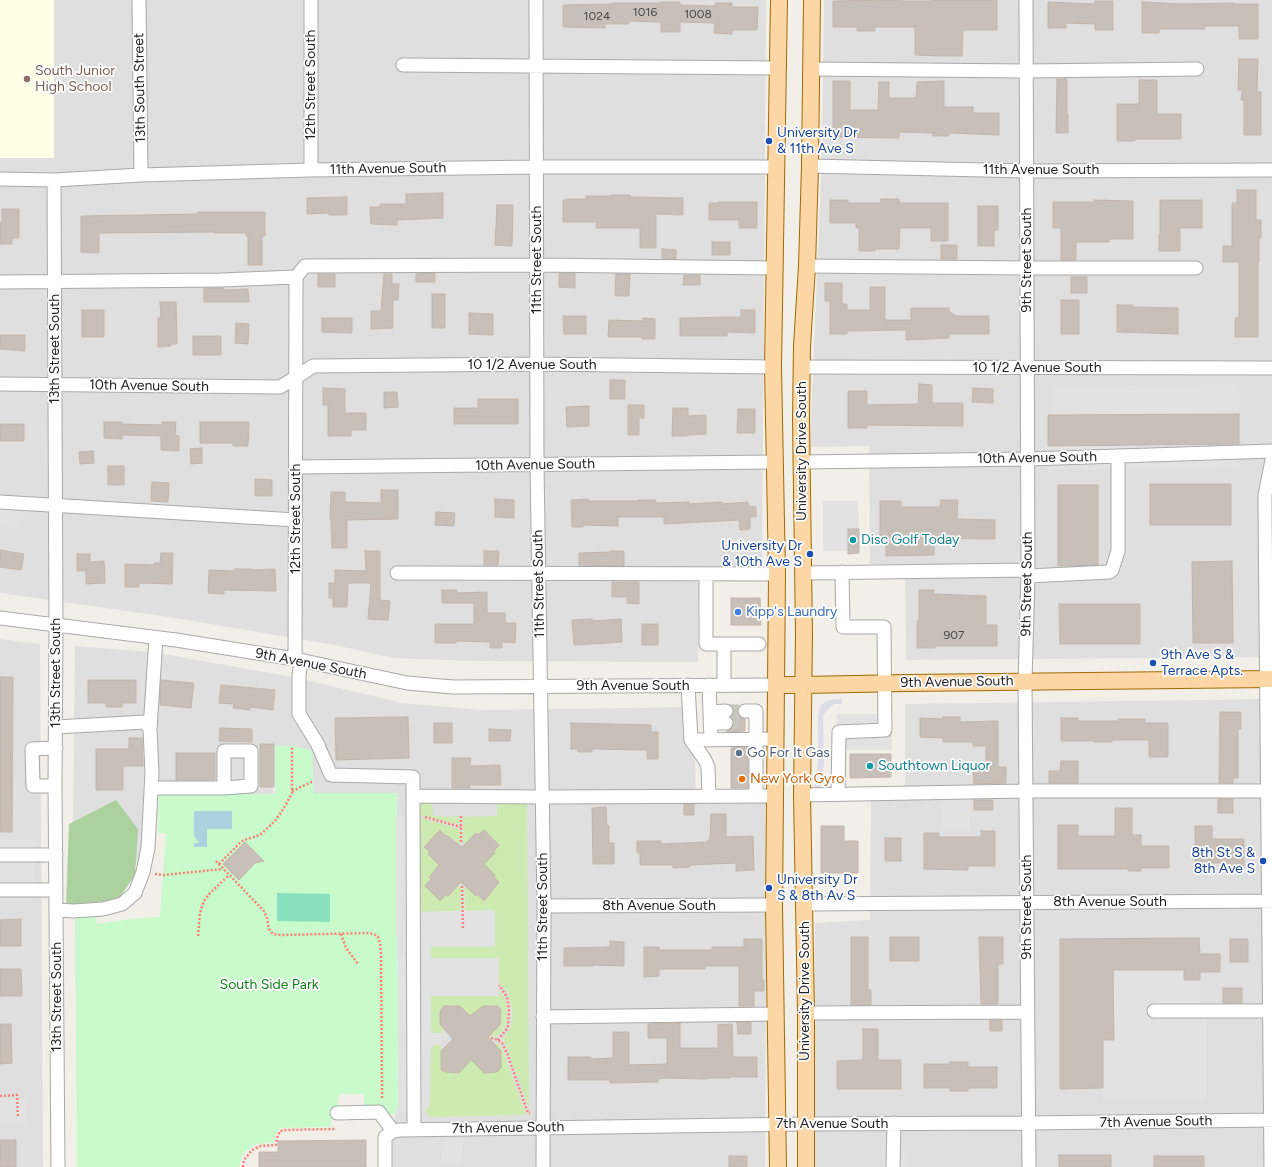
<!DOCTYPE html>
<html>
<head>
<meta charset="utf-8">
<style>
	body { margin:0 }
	canvas { display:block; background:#f2efe9 }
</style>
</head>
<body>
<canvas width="1272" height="1167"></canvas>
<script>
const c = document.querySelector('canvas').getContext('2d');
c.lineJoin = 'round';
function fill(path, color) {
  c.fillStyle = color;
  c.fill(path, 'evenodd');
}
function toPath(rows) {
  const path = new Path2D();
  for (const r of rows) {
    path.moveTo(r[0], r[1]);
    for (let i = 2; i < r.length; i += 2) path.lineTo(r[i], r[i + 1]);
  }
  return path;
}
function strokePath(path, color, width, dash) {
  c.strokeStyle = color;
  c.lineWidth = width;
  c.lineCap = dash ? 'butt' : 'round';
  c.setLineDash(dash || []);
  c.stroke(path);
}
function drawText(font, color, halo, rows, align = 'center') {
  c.font = font + ' Figtree,sans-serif';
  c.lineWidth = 3.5;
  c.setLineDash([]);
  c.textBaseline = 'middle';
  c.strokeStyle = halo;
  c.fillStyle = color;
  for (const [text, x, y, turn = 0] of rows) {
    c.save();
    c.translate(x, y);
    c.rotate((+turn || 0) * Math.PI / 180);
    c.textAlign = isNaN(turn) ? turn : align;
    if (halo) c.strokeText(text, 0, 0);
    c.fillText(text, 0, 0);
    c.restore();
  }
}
const residential = toPath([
	[0,0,766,0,762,566,699,567,698,662,470,661,393,658,335,645,169,617,0,593],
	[824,0,1272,0,1272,657,906,660,905,564,870,564,869,446,810,447,822,151],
	[0,639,40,644,43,1167,0,1167],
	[75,646,152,652,298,678,402,703,482,710,694,707,696,804,765,803,766,996,765,1167,392,1167,392,1142,395,1115,398,1104,397,793,314,793,311,750,273,746,273,794,159,794,149,799,148,829,136,864,102,901,72,908],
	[1272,699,1272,1167,814,1167,815,923,870,920,871,800,905,799,905,704]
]);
const education = toPath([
	[0,0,54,0,54,158,0,158]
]);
const grass = toPath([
	[497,801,527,801,529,1109,506,1045,503,1039,511,1027,512,1012,509,996,505,989,499,982,499,958,431,958,431,947,495,946,495,910,465,911,465,886,475,895,477,894,484,901,499,883,494,877,495,875,484,864,495,853,494,851,499,845,484,830,478,835,465,844,463,844,463,817,497,816],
	[422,802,432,802,433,816,459,817,459,825,420,815,420,804],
	[420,818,460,829,460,844,446,835,445,836,440,831,424,847,430,852,428,854,439,865,429,877,431,879,425,886,440,901,446,895,448,896,458,886,461,886,460,911,421,912,421,894,417,889,417,878,420,875,420,853,418,842,420,838],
	[499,988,506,1001,507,1015,506,1025,498,1036,491,1037,491,1034,500,1025,501,1009,497,1006,483,1006,470,1016,460,1006,444,1006,444,1029,441,1033,433,1033,431,1031,431,996,499,996],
	[494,1043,499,1044,503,1050,526,1115,430,1117,425,1111,430,1104,431,1047,434,1045,441,1045,441,1070,446,1072,459,1073,471,1060,484,1073,497,1072,501,1068]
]);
const forest = toPath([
	[116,800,138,829,135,875,118,900,66,905,69,824]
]);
const park = toPath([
	[275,746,292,746,312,750,314,793,397,793,398,1104,395,1115,390,1114,373,1107,364,1105,364,1094,339,1094,337,1111,332,1113,331,1127,281,1128,278,1130,276,1134,274,1142,256,1144,245,1152,242,1156,239,1167,77,1167,75,916,90,916,96,918,97,924,139,918,160,917,166,833,158,833,159,794,275,794]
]);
const pitch = toPath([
	[277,893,330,894,330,922,277,921]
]);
const parking = toPath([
	[1239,385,1239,414,1052,415,1052,387],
	[1239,445,1239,469,1048,470,1048,446],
	[823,501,858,501,859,529,848,551,823,551],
	[0,502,26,504,20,528,0,526],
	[837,714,892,714,892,750,835,750],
	[941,796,970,796,970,830,941,830],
	[396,817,419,817,417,889,420,893,420,912,495,910,495,947,431,947,431,958,499,958,499,996,431,996,431,1030,433,1033,441,1033,441,1045,434,1045,430,1048,430,1104,425,1111,397,1111,398,1104,398,1048,408,1048,408,1032,398,1032,398,958,406,957,406,936,396,936],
	[0,840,35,840,35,901,0,901],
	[1113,970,1184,970,1184,980,1200,980,1200,1008,1206,1008,1206,1099,1103,1100,1103,1040,1114,1040],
	[0,1098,27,1098,27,1124,0,1124],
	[444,1138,463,1139,461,1164,441,1163],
	[883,1152,908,1152,908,1167,883,1167]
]);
const plaza = toPath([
	[842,699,842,704,834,704,823,715,824,764,820,787,814,787,818,764,818,715,819,709,822,704,829,700]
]);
const water = toPath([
	[194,811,232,811,232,829,207,829,207,847,194,847,194,843,199,843,194,836]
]);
const building = toPath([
	[883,0,901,0,901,1,932,1,932,0,997,0,997,30,963,30,962,56,939,56,915,55,915,27,875,27,875,31,857,31,857,27,833,27,833,1,883,0],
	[1095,1,1113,1,1113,30,1095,30,1095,24,1066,23,1066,28,1048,28,1048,2,1095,4,1095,1],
	[661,2,680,2,680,5,715,6,715,3,732,3,732,7,758,7,757,30,732,30,732,34,714,33,715,23,680,22,680,32,661,32,661,22,629,21,629,24,605,24,605,28,563,27,563,5,612,4,612,3,661,3,661,2],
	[1142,2,1183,4,1233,3,1233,4,1258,4,1258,39,1239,39,1239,26,1205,26,1205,29,1159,29,1159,33,1142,33,1142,2],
	[1239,59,1258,59,1257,92,1261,92,1261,135,1244,135,1244,101,1241,100,1242,90,1238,90,1239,59],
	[1057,79,1067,79,1067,114,1068,114,1068,133,1056,133,1057,79],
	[1139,80,1157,80,1157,114,1181,114,1181,139,1135,139,1135,141,1117,141,1117,104,1139,104,1139,80],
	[833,81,850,81,850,110,878,110,879,82,889,82,889,98,916,98,917,82,944,81,944,107,973,107,973,113,999,113,999,135,949,133,949,136,933,136,933,133,899,132,899,138,833,137,833,81],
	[1237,190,1256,190,1256,220,1261,220,1261,238,1259,238,1259,262,1258,262,1258,337,1235,337,1235,318,1239,318,1239,262,1223,262,1223,246,1232,246,1232,203,1237,203,1237,190],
	[443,193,443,218,397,220,397,225,371,224,370,207,380,207,380,204,406,204,406,194,443,193],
	[611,195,630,195,630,197,683,198,683,215,656,214,656,248,640,248,640,228,596,228,597,222,563,222,563,200,566,200,566,199,586,199,586,196,611,196,611,195],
	[347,197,347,215,329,215,329,213,307,214,307,198,347,197],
	[881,199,899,199,899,203,948,203,948,241,931,241,931,228,900,228,899,249,875,249,875,251,859,251,859,228,856,228,856,223,830,223,830,200,848,200,848,203,881,203,881,199],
	[1094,200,1133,201,1133,239,1109,239,1109,242,1076,242,1076,260,1061,260,1061,228,1053,228,1053,202,1094,202,1094,200],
	[1160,200,1202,200,1202,228,1180,228,1180,251,1159,251,1159,234,1160,234,1160,200],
	[719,202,757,202,757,228,739,228,739,220,709,220,709,203,719,203,719,202],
	[497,205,513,205,512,246,495,245,497,205],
	[978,206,998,206,998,230,994,230,994,246,978,246,978,206],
	[2,209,19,209,19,238,12,238,12,244,0,244,0,222,2,222,2,209],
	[198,212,265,212,265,236,262,236,262,265,248,265,248,236,246,236,246,233,215,233,215,232,99,233,99,253,81,252,81,216,198,214,198,212],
	[712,242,730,242,730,255,712,255,712,242],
	[941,245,957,245,957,259,941,259,941,245],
	[662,249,676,250,676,259,662,259,662,249],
	[435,273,435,282,416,282,416,274,435,273],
	[559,273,575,273,575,288,559,287,559,273],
	[318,274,335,274,335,287,318,287,318,274],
	[384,274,392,274,392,284,399,284,398,300,393,300,393,328,371,329,371,311,381,311,384,274],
	[616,274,630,274,629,296,615,296,616,274],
	[684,275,700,275,700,285,683,285,684,275],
	[1071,277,1087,277,1087,293,1071,293,1071,277],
	[825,283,842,283,842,304,847,304,847,310,870,310,870,287,885,287,885,320,911,320,911,308,949,308,949,311,956,316,989,316,989,334,949,334,949,338,906,340,906,330,847,331,847,334,830,334,830,301,825,301,825,283],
	[204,288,224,288,224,290,248,289,249,302,204,302,204,288],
	[432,294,445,294,445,328,432,328,432,294],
	[1061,300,1079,300,1079,334,1061,334,1061,300],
	[160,302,176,302,177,344,171,344,171,346,158,347,158,318,161,318,160,302],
	[1117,305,1133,305,1133,307,1178,308,1178,334,1117,332,1117,305],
	[82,310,104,310,104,337,82,337,82,310],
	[741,310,755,310,755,333,727,332,727,336,680,336,680,318,741,317,741,310],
	[469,313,493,314,493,335,469,334,469,313],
	[563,316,586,316,586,334,564,334,563,316],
	[322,318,352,318,352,333,322,332,322,318],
	[643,318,655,319,655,339,642,339,642,337,608,337,609,320,643,321,643,318],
	[236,323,249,324,248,344,235,343,236,323],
	[0,335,25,335,25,351,0,349,0,335],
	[193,336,221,336,221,355,193,355,193,336],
	[610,380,625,380,625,399,610,399,610,380],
	[919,384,932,385,932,403,963,403,963,426,867,425,867,428,848,428,848,391,867,391,867,405,918,404,919,384],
	[323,388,345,389,345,413,366,413,366,430,351,430,351,436,328,436,328,405,323,405,323,388],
	[973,388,993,389,993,403,972,402,973,388],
	[384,392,397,392,398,407,384,408,384,392],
	[478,399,518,399,518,424,454,424,454,408,478,408,478,399],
	[628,405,644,405,644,418,639,418,639,435,628,435,628,405],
	[589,406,589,426,567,427,566,407,589,406],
	[673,408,688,408,688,416,706,415,706,434,687,435,687,436,672,436,673,408],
	[738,409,755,409,755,433,737,433,738,409],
	[1239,414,1239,444,1048,446,1048,415,1239,414],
	[104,422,122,422,122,424,162,425,162,422,176,422,175,435,179,436,179,451,161,450,161,436,122,435,122,439,104,438,104,422],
	[200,422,249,422,248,446,233,446,233,443,200,443,200,422],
	[0,424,24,424,24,441,0,441,0,424],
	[202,448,202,463,191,464,190,449,202,448],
	[93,451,94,463,80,464,79,452,93,451],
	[108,466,124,466,124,485,108,485,108,466],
	[255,479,272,480,272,496,255,496,255,479],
	[152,482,169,483,168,502,151,501,152,482],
	[1150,484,1231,484,1231,525,1150,525,1150,484],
	[1058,485,1098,485,1098,565,1058,566,1058,485],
	[381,490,398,490,398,519,347,520,347,548,332,548,331,520,330,520,331,492,345,492,345,502,381,503,381,490],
	[495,499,514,500,514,518,495,517,495,499],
	[588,499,588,501,638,501,638,500,656,500,656,503,689,502,689,504,722,502,722,504,748,502,748,506,756,507,756,517,750,517,750,529,740,530,739,520,664,524,664,517,618,517,618,526,583,525,583,527,572,527,571,500,588,499],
	[941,500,958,500,957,519,995,520,995,539,934,538,934,555,886,556,886,536,880,536,880,501,901,501,901,507,940,507,941,500],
	[436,512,455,513,454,526,435,525,436,512],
	[848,529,859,529,859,553,848,554,848,529],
	[0,550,24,554,21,570,0,567,0,550],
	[365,551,380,551,380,600,390,601,388,620,368,619,371,583,348,583,347,607,333,607,333,598,329,598,329,583,335,583,335,570,366,571,365,551],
	[484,551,499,551,498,565,484,565,484,551],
	[610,551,624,551,624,566,579,565,579,553,610,552,610,551],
	[161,553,173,553,172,584,139,583,139,587,125,587,125,564,154,565,154,563,160,563,161,553],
	[77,554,90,554,90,562,104,561,105,583,86,584,86,571,77,571,77,554],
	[1232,561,1233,643,1193,643,1192,562,1232,561],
	[235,569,251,569,251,570,275,569,276,591,224,590,224,594,208,593,209,570,235,571,235,569],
	[612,582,639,582,639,604,627,603,627,597,612,597,612,582],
	[442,590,457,590,457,593,487,592,487,613,505,613,505,623,516,623,515,643,502,642,502,648,490,648,490,642,456,641,456,643,435,643,435,624,474,624,474,603,442,603,442,590],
	[919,590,934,590,934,594,986,596,986,625,997,625,997,646,935,646,935,648,917,648,917,621,919,621,919,590],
	[731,598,760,598,761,625,731,625,731,598],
	[1059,604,1140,604,1140,644,1060,644,1059,604],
	[592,619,592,621,621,619,622,642,574,645,572,620,592,619],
	[642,624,658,624,658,645,642,645,642,624],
	[0,677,13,677,12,832,0,832,0,677],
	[88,680,136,680,136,703,122,703,122,707,106,707,106,703,88,703,88,680],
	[161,680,194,683,191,708,160,705,161,680],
	[221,685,275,690,273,710,251,707,250,710,233,708,234,704,219,703,221,685],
	[733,708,738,708,738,715,741,718,745,719,745,731,726,732,733,727,734,723,731,717,733,714,733,708],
	[1220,712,1241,712,1241,729,1238,729,1238,778,1233,778,1233,783,1219,783,1220,712],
	[408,717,409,758,336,760,335,718,408,717],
	[943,717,960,717,960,722,998,721,998,767,1006,767,1006,783,974,784,973,769,986,769,986,746,973,746,973,742,943,742,943,738,920,737,920,718,943,719,943,717],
	[1061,718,1078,718,1078,721,1118,721,1118,719,1145,719,1145,723,1168,723,1168,757,1149,757,1149,740,1112,740,1112,742,1094,742,1094,741,1061,741,1061,718],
	[434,723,452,723,452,743,434,743,434,723],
	[571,723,651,725,651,732,658,732,658,759,647,759,647,750,592,749,592,752,578,752,578,749,571,749,571,723],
	[220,728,252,729,252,742,219,741,220,728],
	[489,729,511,730,510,741,489,741,489,729],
	[129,738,142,738,143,766,123,766,123,790,96,790,96,749,129,749,129,738],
	[260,744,274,744,274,787,260,787,260,744],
	[746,747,748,750,748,788,731,788,731,748,746,747],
	[176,753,215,753,215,780,176,780,176,753],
	[850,754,891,754,891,777,850,778,850,754],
	[452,758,471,758,470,766,500,765,501,785,470,785,470,788,452,788,452,758],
	[1061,761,1078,761,1078,783,1049,783,1049,771,1060,771,1061,761],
	[1218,799,1233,799,1233,813,1218,813,1218,799],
	[974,800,993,800,993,810,974,810,974,800],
	[684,804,694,804,694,815,684,815,684,804],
	[606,807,607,826,609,826,609,843,614,843,614,864,593,864,592,808,606,807],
	[1115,808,1132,808,1132,835,1141,835,1141,846,1169,846,1169,868,1141,868,1141,871,1128,871,1128,869,1058,869,1058,825,1078,825,1078,836,1115,836,1115,808],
	[711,814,726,814,726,837,753,836,754,870,736,871,736,863,690,865,690,867,673,868,673,865,640,865,640,853,637,853,637,841,661,841,661,844,708,842,708,840,710,840,711,814],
	[821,826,844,826,844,841,858,841,858,873,821,873,821,826],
	[1195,826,1212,826,1212,839,1244,839,1244,868,1223,868,1223,863,1195,863,1195,826],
	[440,830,445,836,446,835,462,847,476,833,478,835,484,830,499,845,494,851,495,853,484,864,495,875,494,877,499,882,484,901,477,894,476,896,461,882,448,896,446,895,440,901,425,886,431,879,429,877,439,865,428,854,430,852,424,847,440,830],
	[981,831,995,831,995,866,968,866,968,870,924,869,924,833,939,833,939,837,981,837,981,831],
	[885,838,901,838,901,861,885,861,885,838],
	[245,842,264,861,255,863,239,880,223,864,245,842],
	[21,919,21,946,0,946,0,920,21,919],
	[851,937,868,937,868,990,871,990,871,1005,851,1005,851,937],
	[890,937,919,937,919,961,890,961,890,937],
	[979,937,1003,937,1003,964,998,964,998,1004,981,1004,979,937],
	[1199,938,1200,954,1220,954,1220,972,1200,972,1200,980,1184,980,1184,970,1113,970,1114,1040,1103,1040,1103,1088,1060,1089,1060,939,1199,938],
	[744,939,762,939,762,980,764,980,764,991,754,991,754,1006,739,1006,739,966,705,966,705,969,659,969,659,976,644,977,644,947,659,947,659,950,712,950,712,947,744,947,744,939],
	[1230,939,1248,939,1248,962,1230,962,1230,939],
	[610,941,624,942,624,966,593,965,593,966,564,966,564,948,610,947,610,941],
	[0,969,21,969,22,996,0,996,0,969],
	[1223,988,1242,988,1242,1003,1223,1003,1223,988],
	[444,1006,460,1006,470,1016,483,1006,497,1006,501,1009,500,1025,488,1037,501,1051,501,1068,497,1072,484,1073,471,1060,459,1073,446,1072,441,1070,441,1051,453,1039,440,1024,440,1011,444,1006],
	[990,1020,1002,1020,1002,1031,990,1031,990,1020],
	[737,1022,751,1022,751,1034,738,1034,737,1022],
	[680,1023,680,1048,718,1048,718,1025,732,1024,733,1057,757,1057,757,1077,730,1077,730,1078,708,1078,708,1079,663,1078,658,1079,658,1082,610,1083,610,1080,568,1080,568,1057,591,1057,591,1059,613,1058,613,1032,629,1032,629,1065,667,1064,667,1038,648,1038,648,1024,680,1023],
	[0,1024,11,1024,12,1063,0,1064,0,1024],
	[863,1029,878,1029,878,1060,901,1060,901,1089,837,1089,837,1061,863,1060,863,1029],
	[950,1062,968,1062,968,1067,997,1067,997,1088,968,1088,968,1091,950,1091,950,1088,924,1088,924,1064,950,1064,950,1062],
	[0,1140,16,1140,16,1167,0,1167,0,1140],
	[366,1140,366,1167,259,1167,259,1152,278,1152,278,1141,366,1140],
	[1059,1155,1111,1155,1111,1167,1059,1167,1059,1155],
	[729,1156,747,1156,747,1167,729,1167,729,1156],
	[1154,1156,1204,1156,1204,1167,1154,1167,1154,1156]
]);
const minorTunnel = toPath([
	[726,711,745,711],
	[726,723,745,723]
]);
const path = toPath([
	[292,791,314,781],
	[461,816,461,844],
	[425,817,461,827],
	[216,861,264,911,267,918,269,929,273,934,280,935,368,933,374,934,378,937,380,943,381,955,382,1100],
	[219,864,241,842,244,840,260,835,275,821,284,808,292,793,292,746],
	[155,874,164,875,223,869],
	[462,886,463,929],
	[341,934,346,948,358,964],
	[198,936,200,913,204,901,210,893,229,875],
	[491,1038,498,1040,502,1043,507,1053,523,1099,528,1113,530,1113],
	[498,1040,506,1030,508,1026,509,1010,507,997,499,985],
	[0,1096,17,1095,18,1118],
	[243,1167,244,1160,252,1150,261,1146,276,1145,277,1138,280,1131,286,1130,335,1129]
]);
const minor = toPath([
	[139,0,141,175],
	[311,0,311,170],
	[536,0,537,465,544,906,543,1167],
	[1026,0,1028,576,1025,682,1029,1167],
	[403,65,777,68],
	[811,69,1027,71,1197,69],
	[810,166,1027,171,1272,170],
	[0,179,54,180,141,175,311,170,537,167,776,167],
	[54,180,56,626,55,786,58,1167],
	[807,266,1027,268,1196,268],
	[0,282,221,280,296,277],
	[802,367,1272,368],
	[0,384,280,387,295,378,313,366,537,364,773,367],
	[801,462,1028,459,1272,451],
	[296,467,774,462],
	[0,502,296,520],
	[397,573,777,574],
	[803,573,1028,570],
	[706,574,706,644,759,644],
	[1028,576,1109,572,1112,570,1118,551,1118,456],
	[0,618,176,640,295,659,407,683,453,687,776,685],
	[724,644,724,685],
	[295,659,296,277,305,266,538,265,774,268],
	[301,660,299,676,299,714,317,743,331,775,413,777,413,796],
	[688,685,691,740,705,760,708,767,709,796],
	[709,685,711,739],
	[745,711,756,711,756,796],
	[710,712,726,711],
	[710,723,726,723],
	[56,727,145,722,150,729,152,773,148,848,143,872,135,893,122,904,103,909,74,911,57,910],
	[150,729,156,638],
	[691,740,775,739],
	[55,786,33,786,32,749,56,748],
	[151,788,224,788,251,786,251,751,224,751,224,788],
	[838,794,839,732,885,730,884,627,843,627,842,572],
	[802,795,1026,791,1272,791],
	[0,855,56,855],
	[0,890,56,890],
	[804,904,1272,901],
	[544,906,774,905],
	[1154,1011,1272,1011],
	[806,1013,1027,1012],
	[543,1017,776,1014],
	[337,1113,379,1112,393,1131],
	[414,1129,413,796,542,797,775,796],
	[385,1167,385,1137,393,1131,400,1130,806,1124,1028,1123,1272,1120],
	[893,1167,894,1123],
	[1271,1167,1265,508,1265,495,1272,460]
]);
const major = toPath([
	[776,685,804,685,905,683,1272,679],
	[778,1167,774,905,777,574,773,367,779,0],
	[806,1167,806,1013,802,795,804,634,801,419,802,346,807,266,810,166,812,0]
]);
const markers = [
	[27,79,4,"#8d6e63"],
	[769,141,4,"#1a4fb4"],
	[853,540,4,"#0f9aa8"],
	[810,554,4,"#1a4fb4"],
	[738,612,4,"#3f7fe0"],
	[1153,663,4,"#1a4fb4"],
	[739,753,4,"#5c6f8a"],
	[870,766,4,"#0f9aa8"],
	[742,779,4,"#e8710a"],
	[1263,861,4,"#1a4fb4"],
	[769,888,4,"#1a4fb4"]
];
const numberNames = [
	["1016",645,12],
	["1008",698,14],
	["1024",597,16],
	["907",954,635]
];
const educationNames = [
	["South Junior",35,71],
	["High School",35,87]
];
const streetNames = [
	["12th Street South",311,85,-90],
	["13th South Street",140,88,-91],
	["11th Avenue South",388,169,-1],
	["11th Avenue South",1041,170],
	["11th Street South",537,260,-90],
	["9th Street South",1027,260,-90],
	["13th Street South",55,349,-90],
	["10 1/2 Avenue South",532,365],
	["10 1/2 Avenue South",1037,368],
	["10th Avenue South",149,386,1],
	["University Drive South",802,451,-90],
	["10th Avenue South",1037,458,-1],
	["10th Avenue South",535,465,-1],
	["12th Street South",296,519,-90],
	["11th Street South",539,584,-91],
	["9th Street South",1027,584,-89],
	["9th Avenue South",311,664,11],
	["13th Street South",56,673,-90],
	["9th Avenue South",957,682,-1],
	["9th Avenue South",633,686],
	["8th Avenue South",1110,902],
	["8th Avenue South",659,906],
	["11th Street South",543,907,-90],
	["9th Street South",1027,907,-90],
	["University Drive South",805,991,-90],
	["13th Street South",57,997,-90],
	["7th Avenue South",1156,1122,-1],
	["7th Avenue South",832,1124],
	["7th Avenue South",508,1128,-1]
];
const transitNames = [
	["University Dr",777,133],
	["& 11th Ave S",777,149],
	["University Dr",802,546,"right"],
	["& 10th Ave S",802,562,"right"],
	["9th Ave S &",1161,655],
	["Terrace Apts.",1161,671],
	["8th St S &",1255,853,"right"],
	["8th Ave S",1255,869,"right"],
	["University Dr",777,880],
	["S & 8th Av S",777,896]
];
const cultureNames = [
	["Disc Golf Today",861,540],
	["Southtown Liquor",878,766]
];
const shopNames = [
	["Kipp's Laundry",746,612]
];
const serviceNames = [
	["Go For It Gas",747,753]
];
const foodNames = [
	["New York Gyro",750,779]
];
const parkNames = [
	["South Side Park",269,985]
];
fill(residential, '#e0dfdf');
fill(education, '#ffffe5');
fill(grass, '#cdebb0');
fill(forest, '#add19e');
fill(park, '#c8facc');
fill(pitch, '#88e0be');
fill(parking, '#e2e2e2');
fill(plaza, '#dddde8');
fill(water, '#aad3df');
fill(building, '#c7bfb8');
strokePath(building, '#c4b6ab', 1);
strokePath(minorTunnel, '#c8c6c1', 13, [13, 6]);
strokePath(minor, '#a9a9a9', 15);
strokePath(major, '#a06b00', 18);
strokePath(path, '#fa8072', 2.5, [2, 2]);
strokePath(minor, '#fff', 13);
strokePath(major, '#fcd6a4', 16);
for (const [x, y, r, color] of markers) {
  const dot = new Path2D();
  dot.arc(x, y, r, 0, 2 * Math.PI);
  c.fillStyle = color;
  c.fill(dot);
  strokePath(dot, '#fff', 1.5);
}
drawText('12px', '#4b4948', null, numberNames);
drawText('14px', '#785e54', '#fff', educationNames, 'left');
drawText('14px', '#222', '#fff', streetNames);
drawText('14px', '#164399', '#fff', transitNames, 'left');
drawText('14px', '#0d838f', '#fff', cultureNames, 'left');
drawText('14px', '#366cbe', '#fff', shopNames, 'left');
drawText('14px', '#4e5e75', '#fff', serviceNames, 'left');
drawText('14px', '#c56008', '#fff', foodNames, 'left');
drawText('14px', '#0c8416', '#fff', parkNames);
</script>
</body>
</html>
